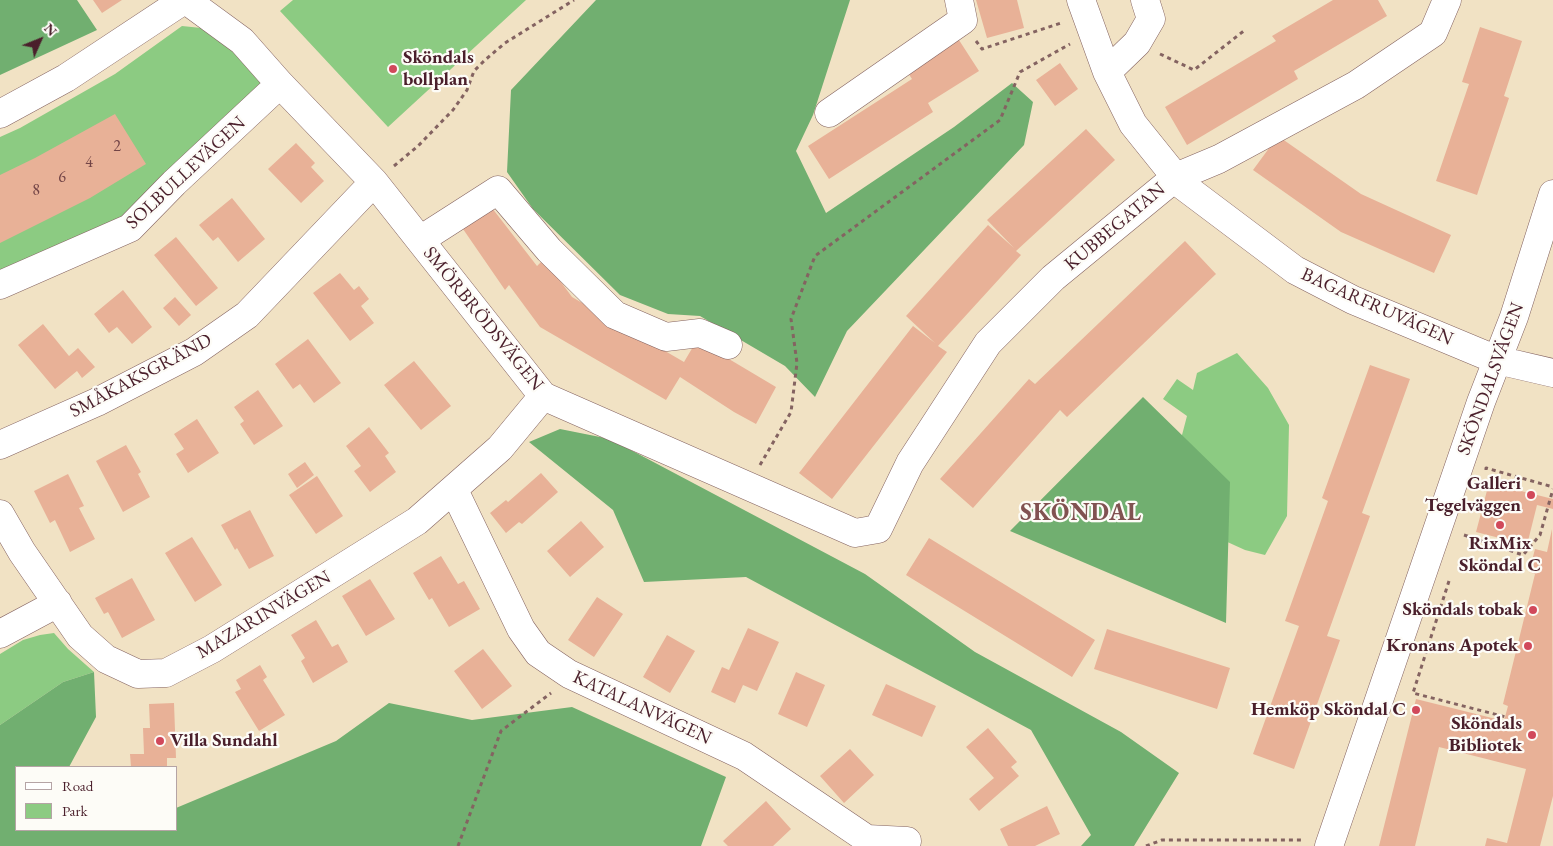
<!DOCTYPE html>
<html>
<head>
<meta charset="utf-8">
<style>
	body { margin:0 }
	#map { position:relative; width:1553px; height:846px; overflow:hidden; background:#f1e2c4; font-family:"EB Garamond",serif }
	canvas { display:block }
	.legend { position:absolute; left:15px; top:766px; width:162px; height:65px; box-sizing:border-box; background:#fdfcf7; border:1px solid #b5a4a5; margin:0; padding:6px 9px; list-style:none; font-size:15px; color:#4a1f2b }
	.legend li { display:flex; align-items:center; gap:10px; height:25px }
	.legend b { width:25px; border:1px solid #b5a4a5 }
	.north { position:absolute; left:15px; top:15px; width:50px; height:50px; -webkit-text-stroke:4px #fdfcf7; paint-order:stroke; rotate:46deg; font-size:14px; font-weight:700; line-height:20px; text-align:center; color:#4a1f2b }
	.north::after { content:''; display:block; margin:auto; width:18px; height:22px; background:#4a1f2b; clip-path:polygon(50% 0,100% 100%,50% 72%,0 100%) }
</style>
</head>
<body>
<div id="map">
<canvas width="1553" height="846"></canvas>
<ul class="legend">
<li><b style="height:6px;background:#fff"></b>Road</li>
<li><b style="height:14px;background:#8ccb82"></b>Park</li>
</ul>
<div class="north">N</div>
</div>
<script>
const c = document.querySelector('canvas').getContext('2d');
c.lineJoin = 'round';
function fill(path, color) {
  c.fillStyle = color;
  c.fill(path, 'evenodd');
}
function toPath(rows) {
  const path = new Path2D();
  for (const r of rows) {
    path.moveTo(r[0], r[1]);
    for (let i = 2; i < r.length; i += 2) path.lineTo(r[i], r[i + 1]);
  }
  return path;
}
function strokePath(path, color, width, dash) {
  c.strokeStyle = color;
  c.lineWidth = width;
  c.lineCap = dash ? 'butt' : 'round';
  c.setLineDash(dash || []);
  c.stroke(path);
}
function drawText(font, color, halo, rows, align = 'center') {
  c.font = font + ' "EB Garamond",serif';
  c.lineWidth = 4.5;
  c.setLineDash([]);
  c.textBaseline = 'middle';
  c.strokeStyle = halo;
  c.fillStyle = color;
  for (const [text, x, y, turn = 0] of rows) {
    c.save();
    c.translate(x, y);
    c.rotate((+turn || 0) * Math.PI / 180);
    c.textAlign = isNaN(turn) ? turn : align;
    if (halo) c.strokeText(text, 0, 0);
    c.fillText(text, 0, 0);
    c.restore();
  }
}
const green = toPath([
	[293,0,526,0,388,127,280,11],
	[182,26,211,29,232,47,268,92,151,203,0,282,0,137,20,128,115,74],
	[1237,353,1268,388,1289,425,1287,516,1265,555,1245,550,1212,535,1177,454,1187,416,1163,399,1177,379,1193,390,1197,373],
	[54,633,68,649,94,672,63,682,0,725,0,654,23,640,40,635]
]);
const forest = toPath([
	[0,0,77,0,97,30,0,75],
	[596,0,850,0,813,115,796,151,826,213,954,127,1012,83,1033,102,1024,145,847,331,815,397,785,366,700,316,668,314,620,295,533,209,507,172,511,90],
	[1143,397,1230,482,1226,623,1010,531],
	[560,429,610,439,865,574,975,652,1121,732,1179,773,1134,846,1081,846,1091,835,1031,730,746,577,644,582,613,510,529,442],
	[94,672,96,717,69,767,16,767,16,830,176,830,176,808,336,741,389,703,472,720,572,707,726,777,701,846,0,846,0,725,63,682]
]);
const building = toPath([
	[93,0,122,0,102,13],
	[976,0,1017,0,1024,28,987,38],
	[1333,0,1378,0,1387,16,1294,71,1298,79,1187,145,1165,107,1276,41,1272,36],
	[1480,27,1522,41,1504,96,1509,98,1477,195,1436,181,1469,84,1462,82],
	[957,37,979,71,928,103,933,112,829,179,808,146,912,79,906,70],
	[1060,63,1078,89,1055,106,1036,80],
	[115,114,146,164,90,198,0,243,0,175,35,158],
	[1086,129,1115,160,1016,251,1021,255,938,346,947,352,832,499,799,473,913,326,935,343,906,316,988,225,1014,248,987,220],
	[1278,136,1361,194,1451,235,1434,273,1341,232,1253,170],
	[296,143,315,163,311,167,324,181,301,203,268,169],
	[232,198,265,239,238,262,218,237,213,241,199,225],
	[492,208,537,266,544,259,572,297,684,362,697,340,776,387,756,424,734,412,680,377,666,400,540,327,509,285,505,290,463,229],
	[176,237,218,288,196,306,154,255],
	[1185,241,1216,274,1067,417,1060,410,973,508,940,479,1029,379,1035,384],
	[340,273,354,290,359,286,369,299,361,306,374,323,350,341,313,293],
	[123,290,152,327,132,344,117,327,109,333,94,314],
	[175,297,191,315,179,326,163,308],
	[43,324,69,356,78,348,95,367,82,378,77,371,55,389,18,345],
	[308,339,341,383,314,403,300,384,293,389,275,364],
	[414,361,451,406,421,430,384,385],
	[1370,365,1410,379,1362,513,1370,516,1327,636,1340,640,1294,769,1253,754,1299,626,1285,621,1328,501,1322,498],
	[258,390,283,426,254,445,240,424,244,421,234,407],
	[197,419,219,453,188,473,176,454,184,449,174,434],
	[369,427,389,453,385,456,396,472,370,492,354,471,361,466,346,446],
	[126,445,141,472,138,474,150,497,123,512,96,461],
	[305,462,314,475,297,488,288,474],
	[541,473,558,492,522,524,519,522,506,533,490,513,506,500,508,502],
	[68,474,84,506,79,508,95,539,70,552,55,520,50,523,34,491],
	[317,476,343,516,316,534,289,495],
	[1489,483,1553,499,1553,509,1537,505,1527,545,1476,532],
	[250,510,274,556,249,569,237,548,235,550,221,525],
	[581,521,604,547,570,577,547,551],
	[1552,529,1553,796,1540,846,1485,846,1487,838,1507,843,1526,769,1439,747,1415,846,1379,846,1416,699,1504,721,1508,706,1503,704,1535,574,1529,572,1535,549,1547,552],
	[192,537,222,585,195,602,165,553],
	[929,538,1095,640,1072,677,906,575],
	[441,556,458,584,464,581,480,609,449,627,432,598,429,600,413,573],
	[132,578,155,620,122,638,108,612,104,614,95,598],
	[370,579,395,619,366,636,342,596],
	[597,597,623,614,594,657,568,640],
	[316,620,332,647,338,644,348,662,313,683,301,661,305,658,291,635],
	[748,628,779,642,757,691,743,685,735,703,711,692,722,667,729,670],
	[1107,629,1230,668,1217,709,1094,669],
	[667,635,695,651,670,693,643,677],
	[483,649,512,686,482,709,454,671],
	[260,665,267,677,263,680,285,715,259,731,235,692,241,689,236,680],
	[796,672,825,685,807,727,778,714],
	[886,684,936,706,922,737,872,715],
	[174,703,176,758,167,758,167,767,131,767,130,754,144,754,143,728,150,728,149,704],
	[988,728,1017,762,1011,767,1019,776,979,811,969,799,994,778,966,747],
	[850,749,874,775,844,803,820,776],
	[766,801,791,829,773,846,728,846,723,841],
	[1047,806,1060,834,1035,846,1008,846,1000,829]
]);
const path = toPath([
	[976,41,982,49,1061,23],
	[1160,54,1194,70,1245,30],
	[394,166,418,146,453,110,467,90,474,71,485,60,505,43,574,0],
	[760,465,791,412,797,363,791,319,815,256,1000,120,1020,72,1070,44],
	[1486,470,1486,468,1553,487],
	[1464,535,1523,555,1540,535,1553,489],
	[1449,581,1413,693,1506,717],
	[458,846,501,731,551,693],
	[1146,846,1162,840,1304,840]
]);
const minor = toPath([
	[186,0,242,41,280,84,374,182,543,396,855,533,878,529,910,463,988,343,1053,278,1176,177,1219,159,1356,85,1433,33,1447,0],
	[1081,0,1107,72,1133,124,1182,185,1295,270,1353,300,1497,360,1553,373],
	[1107,72,1137,43,1151,19,1145,0],
	[829,113,963,20,959,0],
	[0,114,66,78,184,0],
	[420,240,498,190,549,250,615,315,666,337,700,333,728,345],
	[0,285,130,228,174,183,280,84],
	[0,445,97,402,194,352,247,315,374,182],
	[454,490,521,629,538,653,569,674,744,756,867,839,907,841],
	[0,514,22,552,80,636,106,659,138,674,166,673,212,649,417,521,500,448,543,396],
	[0,634,58,603],
	[1329,846,1481,402,1514,317,1553,194]
]);
const markers = [
	[393,69,5,"#d1495b"],
	[1531,495,5,"#d1495b"],
	[1500,525,5,"#d1495b"],
	[1533,610,5,"#d1495b"],
	[1528,646,5,"#d1495b"],
	[1416,710,5,"#d1495b"],
	[1532,735,5,"#d1495b"],
	[160,741,5,"#d1495b"]
];
const numberNames = [
	["2",117,147],
	["4",89,163],
	["6",62,178],
	["8",36,191]
];
const poiNames = [
	["Sköndals",403,58,"left"],
	["bollplan",403,80,"left"],
	["Galleri",1521,484],
	["Tegelväggen",1521,506],
	["RixMix",1500,544,"center"],
	["Sköndal C",1500,566,"center"],
	["Sköndals tobak",1523,610],
	["Kronans Apotek",1518,646],
	["Hemköp Sköndal C",1406,710],
	["Sköndals",1522,724],
	["Bibliotek",1522,746],
	["Villa Sundahl",170,741,"left"]
];
const streetNames = [
	["SOLBULLEVÄGEN",186,173,-43],
	["KUBBEGATAN",1115,227,-40],
	["BAGARFRUVÄGEN",1377,307,24],
	["SMÖRBRÖDSVÄGEN",483,319,51],
	["SMÅKAKSGRÄND",141,376,-28],
	["SKÖNDALSVÄGEN",1491,379,-70],
	["MAZARINVÄGEN",264,615,-31],
	["KATALANVÄGEN",642,708,25]
];
const districtNames = [
	["SKÖNDAL",1081,513]
];
fill(green, '#8ccb82');
fill(forest, '#71af70');
fill(building, '#e8b197');
strokePath(minor, '#846361', 29);
strokePath(path, '#846361', 3, [4, 4]);
strokePath(minor, '#fff', 28);
for (const [x, y, r, color] of markers) {
  const dot = new Path2D();
  dot.arc(x, y, r, 0, 2 * Math.PI);
  c.fillStyle = color;
  c.fill(dot);
  strokePath(dot, '#fdfcf7', 2);
}
drawText('16px', '#724446', null, numberNames);
drawText('bold 19px', '#4a1f2b', '#fdfcf7', poiNames, 'right');
drawText('19px', '#4a1f2b', '#fdfcf7', streetNames);
c.letterSpacing = '1px';
drawText('bold 24px', '#815251', '#fdfcf7', districtNames);
c.letterSpacing = '0px';
</script>
</body>
</html>
